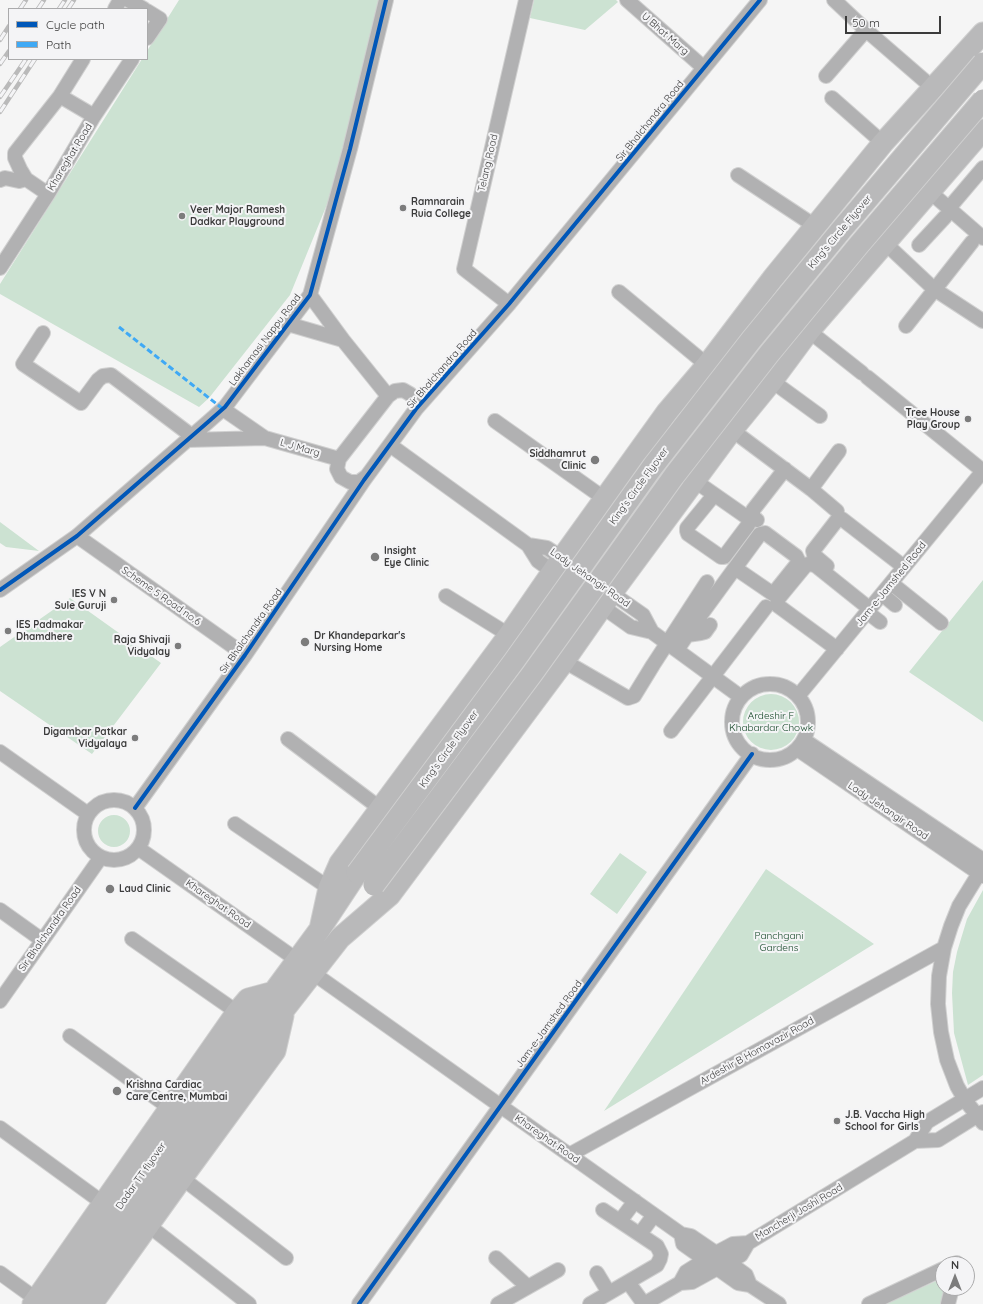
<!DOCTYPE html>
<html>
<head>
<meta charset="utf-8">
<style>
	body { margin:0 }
	#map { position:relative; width:983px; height:1304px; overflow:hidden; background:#f5f5f5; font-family:Quicksand,sans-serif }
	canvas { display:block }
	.legend { position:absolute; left:8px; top:8px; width:140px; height:52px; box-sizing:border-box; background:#f4f4f6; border:1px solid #aaaaab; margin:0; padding:5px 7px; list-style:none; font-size:12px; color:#3b3b3b }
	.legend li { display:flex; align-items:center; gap:8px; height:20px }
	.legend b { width:20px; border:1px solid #aaaaab }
	.north { position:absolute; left:935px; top:1256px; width:40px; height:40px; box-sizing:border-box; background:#f4f4f6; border:1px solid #aaaaab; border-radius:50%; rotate:0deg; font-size:11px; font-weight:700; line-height:16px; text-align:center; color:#3b3b3b }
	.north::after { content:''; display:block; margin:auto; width:14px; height:18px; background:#7c7c7c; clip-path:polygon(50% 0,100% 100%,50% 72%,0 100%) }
	.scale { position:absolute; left:845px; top:16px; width:96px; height:18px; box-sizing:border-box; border:2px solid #3b3b3b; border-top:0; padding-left:5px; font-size:12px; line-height:14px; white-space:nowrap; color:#3b3b3b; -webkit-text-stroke:3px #f4f4f6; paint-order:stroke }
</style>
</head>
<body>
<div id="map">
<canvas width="983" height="1304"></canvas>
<ul class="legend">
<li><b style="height:5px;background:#0057b8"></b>Cycle path</li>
<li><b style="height:5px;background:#3fa9f5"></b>Path</li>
</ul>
<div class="north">N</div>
<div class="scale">50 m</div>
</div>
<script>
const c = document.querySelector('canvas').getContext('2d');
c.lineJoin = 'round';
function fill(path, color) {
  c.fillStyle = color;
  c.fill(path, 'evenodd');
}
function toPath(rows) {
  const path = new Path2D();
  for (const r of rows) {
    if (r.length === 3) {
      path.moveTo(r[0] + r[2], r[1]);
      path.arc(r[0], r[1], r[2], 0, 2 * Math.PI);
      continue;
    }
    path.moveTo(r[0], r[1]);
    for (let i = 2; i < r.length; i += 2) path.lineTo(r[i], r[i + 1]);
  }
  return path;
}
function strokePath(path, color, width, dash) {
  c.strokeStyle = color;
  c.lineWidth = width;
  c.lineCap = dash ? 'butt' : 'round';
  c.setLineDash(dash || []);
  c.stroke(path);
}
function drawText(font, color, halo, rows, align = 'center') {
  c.font = font + ' Quicksand,sans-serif';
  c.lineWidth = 4;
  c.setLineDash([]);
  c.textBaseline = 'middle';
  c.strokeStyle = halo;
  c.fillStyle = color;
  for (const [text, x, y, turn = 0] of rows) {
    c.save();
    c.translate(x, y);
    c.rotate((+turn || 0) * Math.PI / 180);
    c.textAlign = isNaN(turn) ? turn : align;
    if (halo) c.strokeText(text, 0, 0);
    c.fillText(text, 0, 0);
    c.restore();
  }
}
const green = toPath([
	[179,0,385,0,350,148,290,295,209,398,199,407,0,294,0,284,142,59,147,59,147,51],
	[534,0,616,0,618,2,585,30,530,18],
	[0,522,39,551,6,547,0,543],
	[983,580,983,722,909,672],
	[70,598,161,663,92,754,0,691,0,647],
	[771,722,28],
	[114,831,16],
	[620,853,647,872,617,914,590,894],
	[766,869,874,944,604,1111],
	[983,890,983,1075,968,1085,954,1033,952,993,953,972,957,952,967,919],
	[943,1278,943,1288,948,1288,944,1304,885,1304]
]);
const minor = toPath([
	[128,0,144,9],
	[627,0,704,68],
	[834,0,866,30,933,88],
	[115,9,120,0],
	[147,11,160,19,147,38],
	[826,76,866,30],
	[832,98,883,143],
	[94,116,132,59],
	[738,175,815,226],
	[0,180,5,178,19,181,26,179],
	[929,191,983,238],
	[48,194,26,179,20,169,15,158,15,153,60,96],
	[949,208,983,168],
	[885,243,934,289,983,321],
	[919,245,945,217],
	[0,268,48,194,94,116,60,96,83,59],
	[619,292,707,365],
	[310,295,343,340,388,396],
	[509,304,464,269,526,0],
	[288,324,343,340],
	[906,326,972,242],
	[809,331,862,373],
	[43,333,23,364,81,403,98,380,103,376,111,375,192,436],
	[867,377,983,471],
	[772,381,820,416],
	[223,409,265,438,339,459],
	[495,421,605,499],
	[732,430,811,489,837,511],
	[187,440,265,438],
	[390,445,528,545,547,548,553,552,643,615,652,632,741,697],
	[367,476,359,482,350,482,341,477,337,469,339,459,388,396,395,391,403,390,410,394,415,400,416,409],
	[695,481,748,518,749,522,748,525,724,557,721,557,688,534,687,531,687,528,714,495],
	[811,489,839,451],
	[757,520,753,517,753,510,785,469],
	[77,536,245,655],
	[528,545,538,561,631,627,652,632],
	[827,566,814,555,813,551,837,520,842,519,904,567],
	[891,583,941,623],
	[0,590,77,536,208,422,225,407,310,295,350,149,386,0],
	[882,594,895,605],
	[446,596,509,635],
	[867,612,880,622],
	[687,635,701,633,705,632,710,625],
	[837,649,777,605,778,599,806,565,808,564,815,565,870,609],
	[677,650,697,620,735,568,760,534,765,533,796,556,798,560,797,564,773,594,735,568],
	[564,661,628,698,634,696,653,665,707,582],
	[770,722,38],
	[798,696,983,471],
	[671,731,766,607],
	[288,739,381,809],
	[804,740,983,860],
	[797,749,983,876],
	[0,752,88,814],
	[114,830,30],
	[135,808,245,655,364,480,416,409,509,304,760,0],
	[235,824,329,888],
	[138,848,297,960],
	[0,910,42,940],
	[132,939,237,1012],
	[313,973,681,1234,691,1236,716,1253,746,1275,750,1285,779,1304],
	[0,1001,101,857],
	[70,1036,170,1108],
	[983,1123,965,1100,957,1086,947,1060,941,1032,938,1004,939,976,944,948,951,926,959,906,983,867],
	[0,1128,103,1203],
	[915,1141,927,1122,983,1088],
	[569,1155,944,948],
	[182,1178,286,1258],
	[620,1221,635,1201],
	[148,1225,249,1304],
	[640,1234,654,1215],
	[681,1234,683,1244,738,1283,750,1285],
	[496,1258,528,1287],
	[955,1264,957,1263],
	[0,1273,36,1299],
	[597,1273,609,1293],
	[628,1282,644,1304],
	[680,1283,692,1282,741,1255,748,1243],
	[359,1304,752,754],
	[498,1304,558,1270],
	[590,1304,657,1265,660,1259,661,1254,657,1246,603,1210],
	[644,1304,680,1283,686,1272,716,1253,733,1244,748,1243,915,1141,938,1140,983,1112],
	[869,1304,943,1269],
	[948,1304,952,1288]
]);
const highway = toPath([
	[320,929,329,888,340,863,509,635,562,558,667,412,707,365,773,278,883,143,983,33],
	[33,1304,237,1012,248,999,274,992],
	[53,1304,128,1194,231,1050,320,929,357,873],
	[72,1304,141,1204,244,1061,340,938,390,895,560,667,611,594,732,430,772,381,809,331,983,130],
	[92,1304,182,1178,275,1051,283,1016]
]);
const rail = toPath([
	[20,9,26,0],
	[38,9,44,0],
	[59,9,65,0],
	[68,9,74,0],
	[0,40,9,26],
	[0,64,9,51],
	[0,97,26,59],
	[0,112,35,59]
]);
const highwayBridge = toPath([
	[357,873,514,661,653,466,751,340,842,229,983,63],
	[374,885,532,674,674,476,769,354,858,246,983,100]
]);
const quiet = toPath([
	[119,327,223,409]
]);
const cycleway = toPath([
	[0,590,77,536,208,422,225,407,310,295,350,149,386,0],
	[135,808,245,655,364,480,416,409,509,304,760,0],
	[359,1304,752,754]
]);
const markers = [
	[403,208,4,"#7c7c7c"],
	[182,216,4,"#7c7c7c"],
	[968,419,4,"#7c7c7c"],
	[595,460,5,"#7c7c7c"],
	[375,557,5,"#7c7c7c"],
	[114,600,4,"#7c7c7c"],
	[8,631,4,"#7c7c7c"],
	[305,642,5,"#7c7c7c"],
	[178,646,4,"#7c7c7c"],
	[135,738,4,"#7c7c7c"],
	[110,889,5,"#7c7c7c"],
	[117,1091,5,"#7c7c7c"],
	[837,1121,4,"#7c7c7c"]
];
const streetNames = [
	["U Bhat Marg",665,34,41],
	["Sir Bhalchandra Road",650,121,-51],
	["Khareghat Road",70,157,-59],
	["Telang Road",488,163,-77],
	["King's Circle Flyover",840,232,-50],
	["Lakhamasi Nappu Road",265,340,-53],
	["Sir Bhalchandra Road",442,369,-49],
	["L J Marg",300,448,16],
	["King's Circle Flyover",639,486,-54],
	["Lady Jehangir Road",590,578,35],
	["Jam-e-Jamshed Road",891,584,-51],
	["Scheme 5 Road no.6",161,596,35],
	["Sir Bhalchandra Road",251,631,-55],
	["King's Circle Flyover",449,749,-54],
	["Lady Jehangir Road",888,811,34],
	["Khareghat Road",218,904,35],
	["Sir Bhalchandra Road",50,929,-55],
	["Jam-e-Jamshed Road",549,1024,-54],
	["Ardeshir B Homavazir Road",757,1051,-29],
	["Khareghat Road",547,1139,35],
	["Dadar TT flyover",141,1176,-55],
	["Mancherji Joshi Road",799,1212,-31]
];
const poiNames = [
	["Ramnarain",411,202],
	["Ruia College",411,214],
	["Veer Major Ramesh",190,210],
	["Dadkar Playground",190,222],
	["Tree House",960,413,"right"],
	["Play Group",960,425,"right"],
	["Siddhamrut",586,454,"right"],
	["Clinic",586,466,"right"],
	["Insight",384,551],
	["Eye Clinic",384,563],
	["IES V N",106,594,"right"],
	["Sule Guruji",106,606,"right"],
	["IES Padmakar",16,625],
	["Dhamdhere",16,637],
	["Dr Khandeparkar's",314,636],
	["Nursing Home",314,648],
	["Raja Shivaji",170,640,"right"],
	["Vidyalay",170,652,"right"],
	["Digambar Patkar",127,732,"right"],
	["Vidyalaya",127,744,"right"],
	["Laud Clinic",119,889],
	["Krishna Cardiac",126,1085],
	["Care Centre, Mumbai",126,1097],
	["J.B. Vaccha High",845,1115],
	["School for Girls",845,1127]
];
const parkNames = [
	["Ardeshir F",771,716],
	["Khabardar Chowk",771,728],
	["Panchgani",779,936],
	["Gardens",779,948]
];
fill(green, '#cce2d2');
strokePath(minor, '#d0d0d0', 16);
strokePath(highway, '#d0d0d0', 23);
strokePath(minor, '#b1b1b2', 14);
strokePath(highway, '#b9b9ba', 21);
strokePath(rail, '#bababa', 4.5);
strokePath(rail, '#f4f4f6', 3, [9]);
strokePath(highwayBridge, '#d0d0d0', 23, []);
strokePath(highwayBridge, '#b9b9ba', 21);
strokePath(quiet, '#3fa9f5', 3, [6, 3]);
strokePath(cycleway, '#0057b8', 4);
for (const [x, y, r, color] of markers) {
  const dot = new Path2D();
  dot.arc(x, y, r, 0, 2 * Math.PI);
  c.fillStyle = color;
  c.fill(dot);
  strokePath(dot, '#f4f4f6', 1.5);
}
drawText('10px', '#3b3b3b', '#f4f4f6', streetNames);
drawText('bold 10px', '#3b3b3b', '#f4f4f6', poiNames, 'left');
drawText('10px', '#144727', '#f4f4f6', parkNames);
</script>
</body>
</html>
